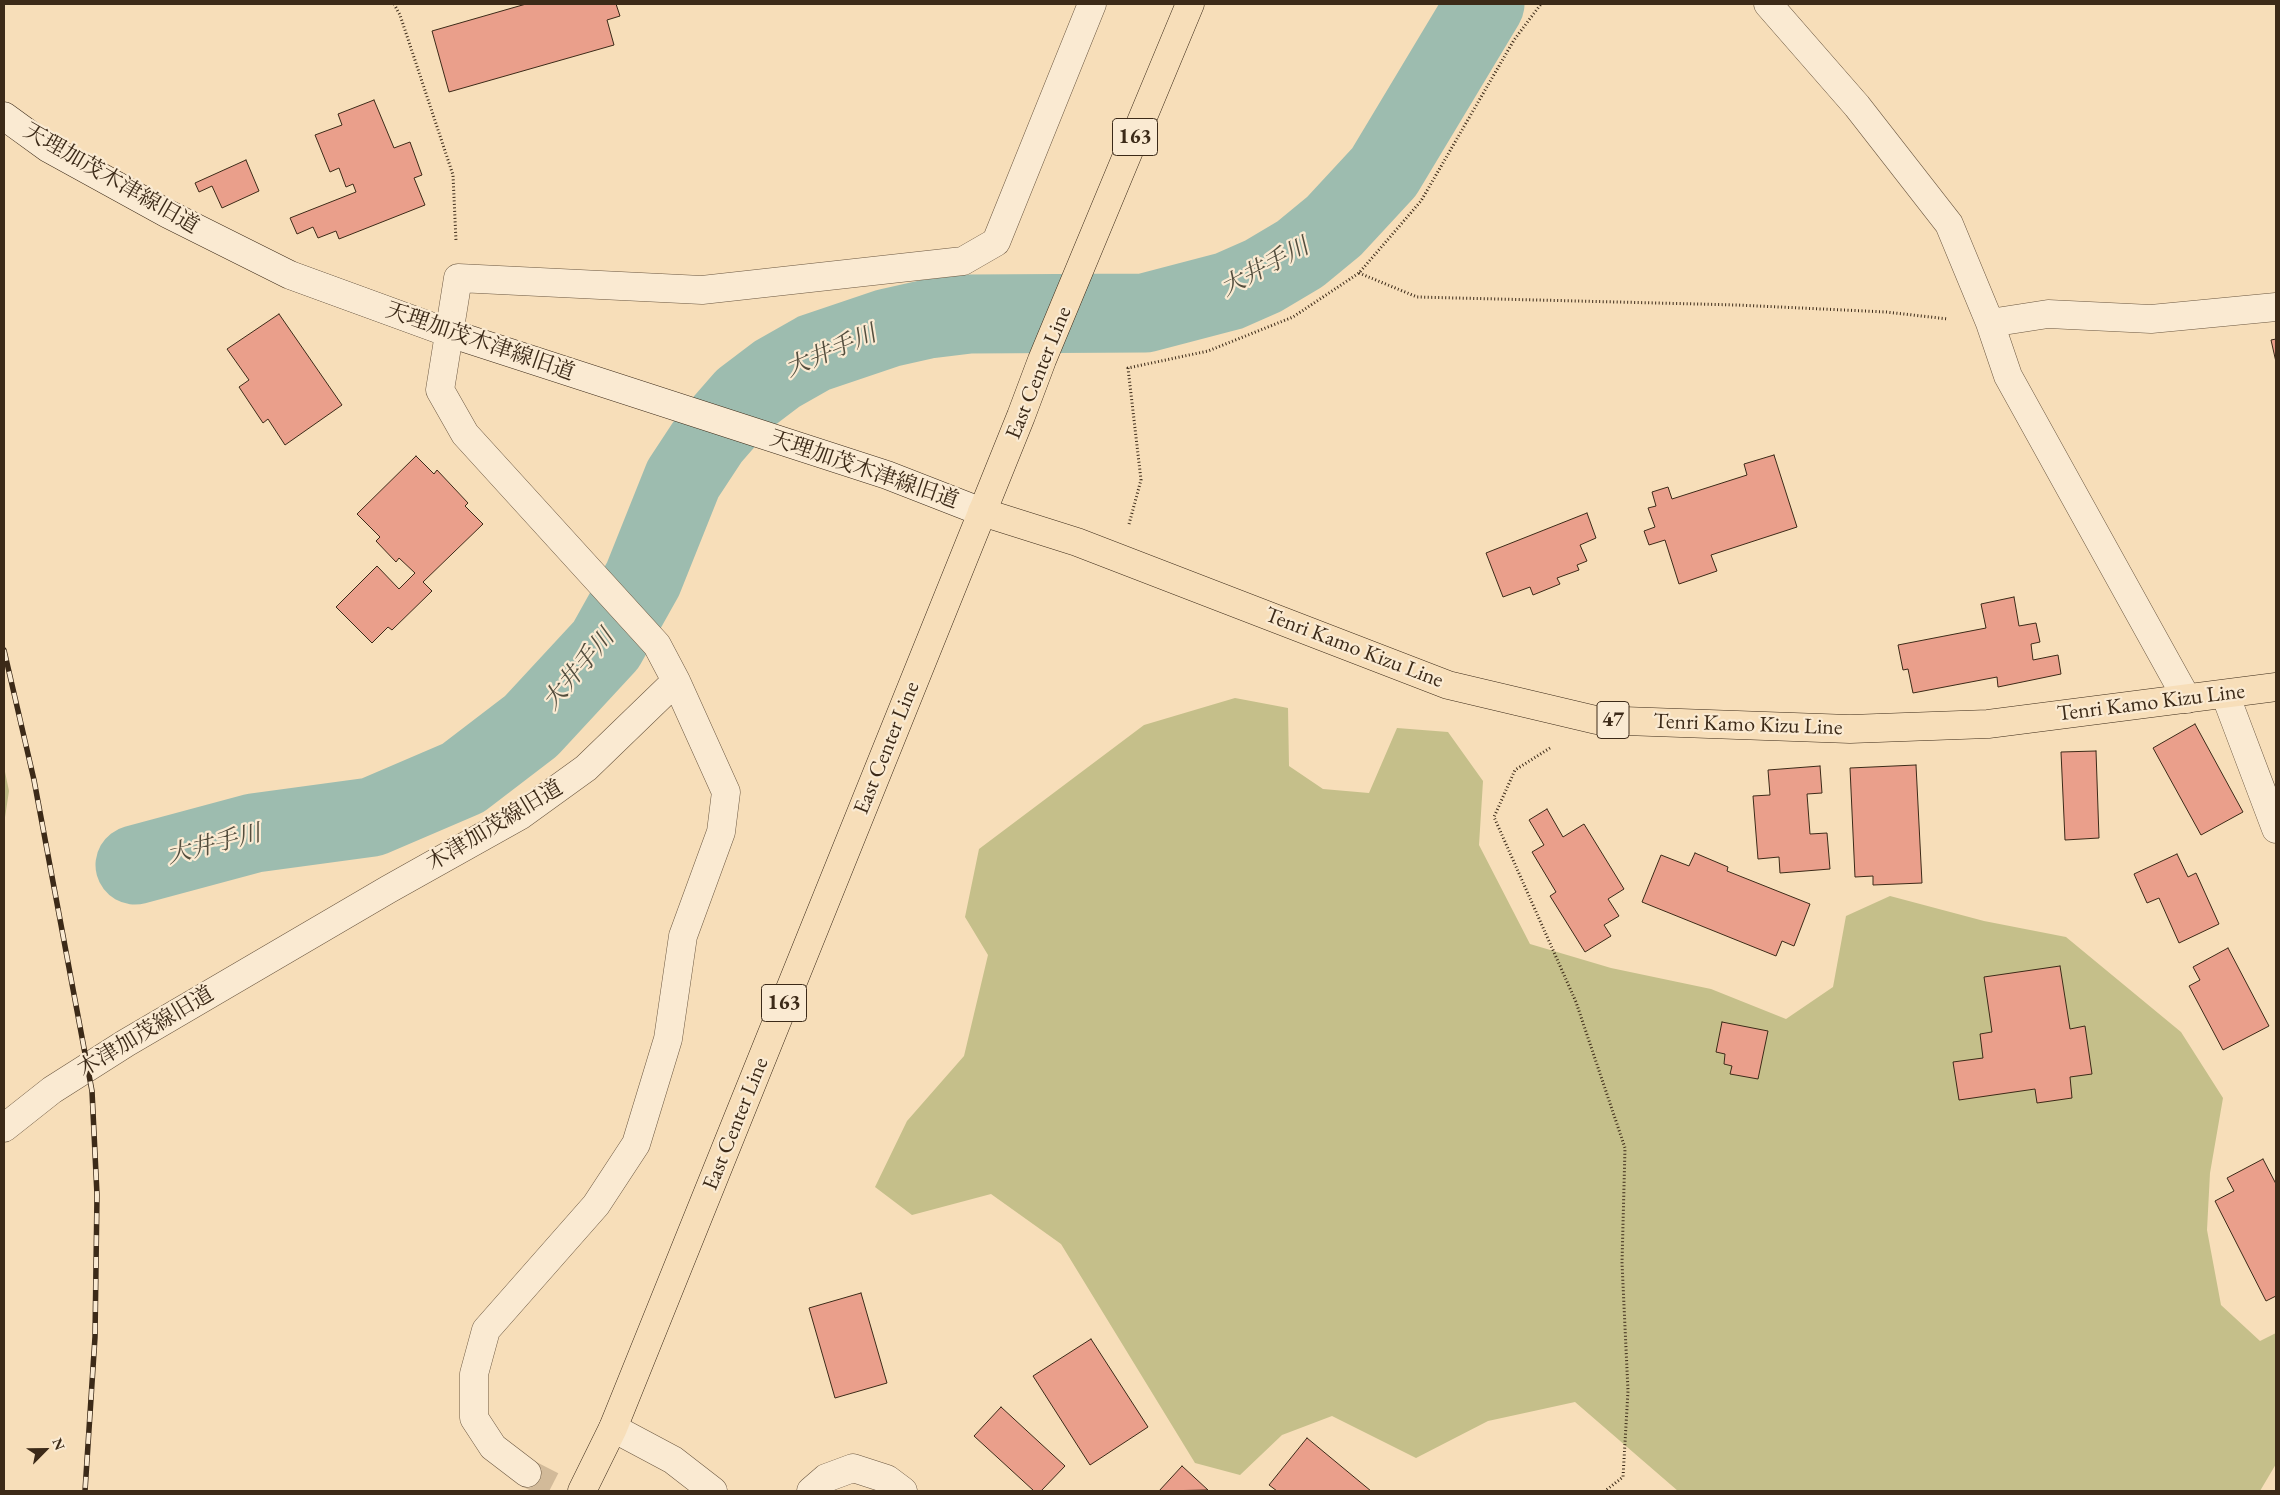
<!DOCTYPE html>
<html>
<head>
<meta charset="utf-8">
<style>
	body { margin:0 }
	#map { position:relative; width:2280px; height:1495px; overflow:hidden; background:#f7deb9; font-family:"EB Garamond",serif }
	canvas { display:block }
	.frame { position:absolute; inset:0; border:5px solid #3c2a18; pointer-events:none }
	.north { position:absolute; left:20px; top:1425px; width:50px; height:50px; -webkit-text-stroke:4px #faead2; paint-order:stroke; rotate:67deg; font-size:14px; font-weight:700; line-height:20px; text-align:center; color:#3c2a18 }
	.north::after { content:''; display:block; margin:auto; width:18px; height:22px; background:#3c2a18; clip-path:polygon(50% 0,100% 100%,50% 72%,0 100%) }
</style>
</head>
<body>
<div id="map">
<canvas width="2280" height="1495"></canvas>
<div class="frame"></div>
<div class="north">N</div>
</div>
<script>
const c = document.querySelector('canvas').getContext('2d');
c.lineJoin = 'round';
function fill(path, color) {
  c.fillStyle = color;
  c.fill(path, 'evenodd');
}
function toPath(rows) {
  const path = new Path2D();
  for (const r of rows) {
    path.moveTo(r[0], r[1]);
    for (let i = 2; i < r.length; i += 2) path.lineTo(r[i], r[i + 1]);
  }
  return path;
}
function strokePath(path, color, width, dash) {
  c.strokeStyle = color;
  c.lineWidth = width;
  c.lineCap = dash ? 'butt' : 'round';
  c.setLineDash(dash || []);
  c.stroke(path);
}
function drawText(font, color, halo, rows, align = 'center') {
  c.font = font + ' "EB Garamond","Noto Serif JP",serif';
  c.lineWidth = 4.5;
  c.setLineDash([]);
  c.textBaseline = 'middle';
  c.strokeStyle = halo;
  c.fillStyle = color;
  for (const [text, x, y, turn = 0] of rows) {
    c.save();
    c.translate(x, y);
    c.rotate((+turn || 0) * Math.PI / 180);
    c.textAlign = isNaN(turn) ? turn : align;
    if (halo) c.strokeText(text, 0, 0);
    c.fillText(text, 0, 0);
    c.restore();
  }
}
const green = toPath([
	[1235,698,1288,708,1289,766,1323,789,1369,793,1397,728,1448,732,1483,781,1479,845,1530,944,1611,968,1711,989,1786,1019,1833,987,1846,916,1890,896,1984,921,2066,937,2181,1032,2223,1098,2210,1173,2207,1230,2221,1305,2260,1341,2276,1333,2276,1464,2260,1491,1678,1491,1575,1402,1488,1421,1416,1458,1332,1416,1282,1435,1240,1475,1195,1463,1061,1244,991,1194,912,1215,875,1187,907,1121,964,1056,988,955,965,917,979,849,1144,725],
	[4,767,9,791,4,824]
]);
const river = toPath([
	[135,865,254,833,372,817,463,778,531,726,606,645,643,579,683,479,710,438,744,399,777,374,814,353,888,328,928,319,969,314,1145,313,1229,291,1263,276,1300,254,1334,226,1384,172,1485,4]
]);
const building = toPath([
	[526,4,616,4,620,16,607,20,614,45,449,92,432,31,526,4],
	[374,100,394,148,410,142,422,175,414,178,425,205,339,239,336,231,318,238,313,227,297,234,290,218,356,192,353,184,346,187,339,168,330,172,315,135,342,125,338,114,374,100],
	[246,160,259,191,222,208,212,186,199,192,195,183,246,160],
	[279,314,342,405,285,445,268,419,263,423,239,387,249,380,227,349,279,314],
	[2276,339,2276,362,2271,340,2276,339],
	[1774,455,1797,527,1711,555,1717,571,1679,584,1665,540,1649,545,1644,531,1655,527,1648,508,1656,506,1652,492,1668,487,1672,499,1747,475,1744,464,1774,455],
	[416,456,434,474,437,470,468,503,465,506,483,524,423,582,432,591,392,630,388,627,372,643,336,607,377,566,399,589,415,573,399,558,396,562,376,541,380,537,357,514,416,456],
	[1587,513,1596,538,1580,545,1587,561,1577,565,1579,570,1557,578,1560,584,1533,595,1530,587,1503,597,1486,553,1587,513],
	[2014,597,2019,626,2036,623,2040,642,2031,644,2033,660,2058,655,2061,674,1998,687,1997,677,1913,693,1908,669,1903,670,1898,645,1986,628,1981,604,2014,597],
	[2195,724,2243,812,2201,835,2153,748,2195,724],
	[2096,751,2099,838,2065,840,2061,752,2096,751],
	[1916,765,1922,883,1873,885,1873,876,1855,877,1850,768,1916,765],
	[1820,766,1822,793,1807,794,1810,834,1827,833,1830,869,1780,873,1779,857,1758,859,1753,796,1770,795,1768,770,1820,766],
	[1547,809,1563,837,1584,824,1624,889,1608,899,1619,916,1604,925,1611,936,1585,952,1550,896,1556,892,1532,852,1544,845,1529,820,1547,809],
	[1695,853,1728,867,1727,871,1810,904,1794,946,1782,941,1776,956,1642,902,1661,855,1689,866,1695,853],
	[2177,854,2188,877,2196,873,2219,924,2179,943,2159,898,2147,903,2134,874,2177,854],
	[2228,948,2269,1026,2223,1050,2189,986,2200,980,2193,967,2228,948],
	[2060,966,2070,1029,2085,1026,2092,1074,2070,1077,2072,1098,2037,1103,2035,1089,1959,1100,1953,1062,1983,1058,1980,1034,1992,1032,1984,977,2060,966],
	[1722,1022,1768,1031,1758,1079,1730,1074,1732,1066,1724,1064,1725,1054,1716,1052,1722,1022],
	[2263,1159,2276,1184,2276,1296,2266,1301,2215,1201,2234,1191,2227,1178,2263,1159],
	[861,1293,887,1383,835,1398,809,1308,861,1293],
	[1091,1339,1148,1427,1090,1465,1033,1376,1091,1339],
	[1001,1407,1065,1466,1041,1491,1034,1491,974,1436,1001,1407],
	[1307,1438,1371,1491,1277,1491,1269,1485,1307,1438],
	[1182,1466,1208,1490,1159,1491,1182,1466]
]);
const streetTunnel = toPath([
	[527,1473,562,1491]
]);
const path = toPath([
	[394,4,400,15,453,175,456,241],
	[1359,273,1417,297,1737,305,1886,312,1948,319],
	[1129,524,1141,480,1128,368,1208,351,1293,317,1359,273,1421,201,1514,40,1541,4],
	[1550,748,1515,770,1494,817,1576,1002,1625,1148,1622,1263,1628,1391,1623,1477,1605,1491]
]);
const street = toPath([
	[1768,4,1857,106,1949,224,1990,323,2008,376,2187,699],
	[1990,323,2048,314,2151,319,2276,307],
	[2225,694,2276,829],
	[4,1128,52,1090,126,1043,389,889,521,815,586,768,676,681],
	[613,1428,673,1460,713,1491],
	[527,1473,493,1447,474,1418,474,1374,486,1330,596,1205,636,1144,668,1039,683,936,721,832,726,792,676,681,657,645,465,434,440,390,458,278,702,290,963,261,996,242,1092,4],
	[811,1491,826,1478,853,1468,887,1479,903,1491]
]);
const secondary = toPath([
	[4,116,48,148,168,214,290,275,449,333,887,475,982,512]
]);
const primary = toPath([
	[982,512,1077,542,1448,685,1596,720,1850,729,1988,724,2276,687]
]);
const highway = toPath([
	[582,1491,613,1428,1021,416,1042,360,1190,4]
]);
const rail = toPath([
	[4,650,34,780,92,1091,97,1195,95,1337,85,1491]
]);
const shields = [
	[1135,137,45],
	[1613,720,32],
	[784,1003,45]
];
const shieldNames = [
	["163",1135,137],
	["47",1613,720],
	["163",784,1003]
];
const streetNames = [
	["天理加茂木津線旧道",111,179,30],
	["天理加茂木津線旧道",480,342,19],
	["East Center Line",1039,373,-68],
	["天理加茂木津線旧道",864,470,19],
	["Tenri Kamo Kizu Line",1354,648,21],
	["Tenri Kamo Kizu Line",2151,703,-7],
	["Tenri Kamo Kizu Line",1748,725,2],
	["East Center Line",887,748,-68],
	["木津加茂線旧道",495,826,-31],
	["木津加茂線旧道",146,1032,-31],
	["East Center Line",736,1124,-68]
];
const waterNames = [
	["大井手川",1265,268,-28],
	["大井手川",831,352,-23],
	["大井手川",579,670,-50],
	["大井手川",214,845,-14]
];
fill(green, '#c5bf8a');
strokePath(river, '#9dbcaf', 79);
fill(building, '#ea9f8b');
strokePath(building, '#3c2a18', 1);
strokePath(streetTunnel, '#d2ba99', 28, [28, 14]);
strokePath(street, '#6b5740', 29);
strokePath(secondary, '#3c2a18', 29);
strokePath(primary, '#3c2a18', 29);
strokePath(highway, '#3c2a18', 29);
strokePath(path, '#3c2a18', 3, [1, 2.5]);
strokePath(street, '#faead2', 28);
strokePath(secondary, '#faead2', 28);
strokePath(primary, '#f7deb9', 28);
strokePath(highway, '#f7deb9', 28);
strokePath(rail, '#3c2a18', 5.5);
strokePath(rail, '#faead2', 4, [11]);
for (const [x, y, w] of shields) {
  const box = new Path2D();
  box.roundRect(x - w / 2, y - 18.5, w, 37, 4);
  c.fillStyle = '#faead2';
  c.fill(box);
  strokePath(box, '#3c2a18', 1);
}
drawText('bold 21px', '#3c2a18', null, shieldNames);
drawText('22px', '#3c2a18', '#faead2', streetNames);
drawText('italic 24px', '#544e3e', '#faead2', waterNames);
</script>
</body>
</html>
